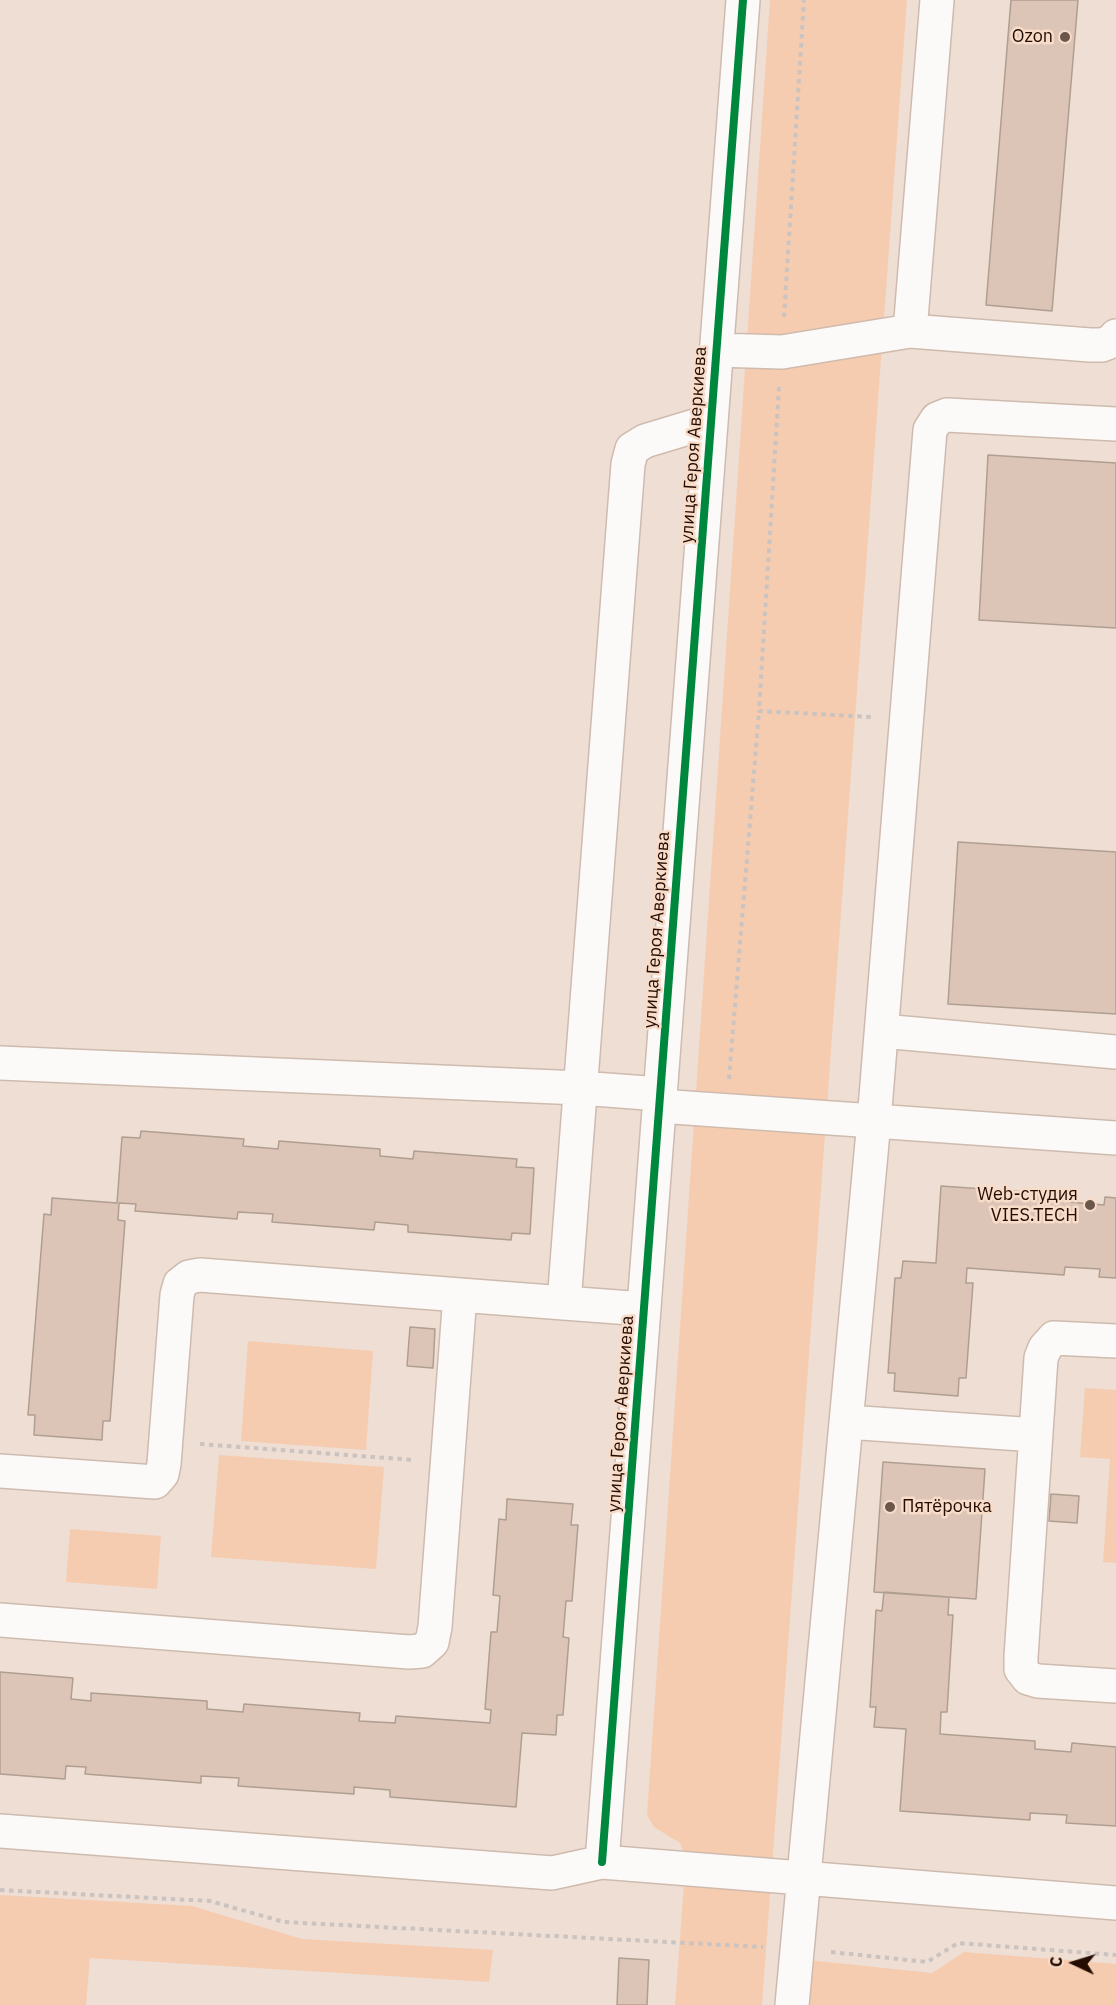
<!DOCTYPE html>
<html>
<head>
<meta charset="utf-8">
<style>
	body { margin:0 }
	#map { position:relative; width:1116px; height:2005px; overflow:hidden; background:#eeded4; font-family:"IBM Plex Sans",sans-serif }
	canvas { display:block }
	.north { position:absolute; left:1044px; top:1933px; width:60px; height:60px; -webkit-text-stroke:4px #f8dcca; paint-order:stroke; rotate:274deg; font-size:16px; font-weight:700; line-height:24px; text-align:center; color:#240c00 }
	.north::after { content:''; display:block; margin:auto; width:21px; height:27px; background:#240c00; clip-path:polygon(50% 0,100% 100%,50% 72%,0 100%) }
</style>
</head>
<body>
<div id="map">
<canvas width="1116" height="2005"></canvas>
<div class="north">С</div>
</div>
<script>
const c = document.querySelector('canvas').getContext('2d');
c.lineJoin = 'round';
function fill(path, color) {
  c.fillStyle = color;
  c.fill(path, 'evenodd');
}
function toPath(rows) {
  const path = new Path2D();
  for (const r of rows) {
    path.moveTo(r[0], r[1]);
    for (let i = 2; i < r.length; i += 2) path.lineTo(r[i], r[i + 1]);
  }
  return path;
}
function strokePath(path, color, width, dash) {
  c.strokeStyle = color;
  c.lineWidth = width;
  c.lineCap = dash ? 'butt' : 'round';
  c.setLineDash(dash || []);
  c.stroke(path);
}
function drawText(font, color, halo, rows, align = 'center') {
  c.font = font + ' "IBM Plex Sans",sans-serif';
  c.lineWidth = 5;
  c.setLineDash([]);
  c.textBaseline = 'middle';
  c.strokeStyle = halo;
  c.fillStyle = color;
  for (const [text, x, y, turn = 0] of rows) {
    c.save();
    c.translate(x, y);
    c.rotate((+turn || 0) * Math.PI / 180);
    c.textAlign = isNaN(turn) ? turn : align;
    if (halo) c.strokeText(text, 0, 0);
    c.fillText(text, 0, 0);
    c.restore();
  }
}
const green = toPath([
	[770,0,907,0,762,2005,675,2005,686,1857,680,1843,654,1827,647,1815],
	[248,1341,373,1351,366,1450,241,1441],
	[1085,1388,1116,1390,1116,1563,1103,1562,1110,1459,1080,1457],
	[219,1455,384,1467,376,1569,211,1557],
	[70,1529,161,1536,157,1589,66,1582],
	[0,1895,192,1906,302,1939,493,1950,489,1982,90,1958,86,2005,0,2005],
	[964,1952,1116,1964,1116,2005,803,2005,808,1960,932,1973]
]);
const building = toPath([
	[1011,0,1078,0,1052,311,986,305,1011,0],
	[988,455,1116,463,1116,628,979,620,988,455],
	[958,842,1116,852,1116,1014,948,1004,958,842],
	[141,1131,244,1139,243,1146,278,1149,279,1141,380,1149,380,1156,413,1159,414,1151,517,1159,516,1167,534,1168,530,1234,512,1233,511,1240,408,1232,408,1225,375,1222,374,1230,272,1222,273,1214,238,1212,237,1219,135,1211,136,1204,119,1203,118,1220,125,1221,110,1421,103,1421,102,1440,34,1435,35,1415,28,1415,44,1214,51,1215,52,1198,117,1203,122,1137,140,1138,141,1131],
	[941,1186,1070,1195,1069,1202,1104,1205,1105,1197,1116,1198,1116,1278,1099,1277,1100,1269,1065,1267,1064,1275,967,1268,966,1283,973,1283,966,1378,959,1378,958,1396,894,1391,895,1373,888,1373,895,1278,901,1278,903,1261,936,1263,941,1186],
	[410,1327,435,1329,433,1368,407,1366,410,1327],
	[883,1462,985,1469,976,1599,874,1592,883,1462],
	[1051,1494,1079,1496,1077,1523,1049,1521,1051,1494],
	[507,1499,573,1504,571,1525,578,1525,572,1601,566,1601,563,1637,569,1638,563,1715,557,1715,556,1735,522,1733,516,1807,390,1797,390,1790,354,1787,354,1794,238,1786,239,1778,201,1776,201,1783,85,1774,86,1767,66,1766,65,1779,0,1774,0,1672,73,1678,71,1699,91,1701,91,1693,207,1701,207,1709,243,1712,244,1704,360,1713,359,1721,395,1723,396,1716,490,1723,491,1710,485,1709,491,1632,497,1632,500,1596,493,1595,499,1519,506,1520,507,1499],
	[884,1592,949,1597,948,1615,953,1615,947,1712,941,1712,940,1734,1035,1741,1035,1749,1071,1752,1072,1743,1116,1747,1116,1826,1066,1823,1067,1815,1030,1813,1030,1820,900,1811,906,1729,874,1727,876,1707,870,1707,876,1610,882,1611,884,1592],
	[619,1958,649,1960,647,2005,617,2005,619,1958]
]);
const path = toPath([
	[784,317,804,0],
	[779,387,759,711,873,717],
	[729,1079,759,711],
	[200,1444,414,1460],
	[0,1890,210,1901,284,1922,763,1947],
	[831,1952,927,1962,958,1943,1116,1955]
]);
const minor = toPath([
	[937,0,910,331,1090,345,1102,345,1112,341,1116,336],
	[716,350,782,352,910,331],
	[882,1031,1116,1052],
	[0,1063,580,1088,660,1094],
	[659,1106,874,1121,930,430,937,419,947,415,1116,424],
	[564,1303,644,1309],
	[1116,1341,1054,1338,1045,1348,1041,1358,1021,1657,1021,1669,1028,1678,1038,1681,1116,1686],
	[847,1422,1036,1435],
	[0,1471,155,1482,162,1474,164,1464,177,1295,180,1284,189,1277,200,1275,564,1303,628,464,632,449,645,441,711,421],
	[0,1620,409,1652,422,1651,432,1642,435,1627,460,1295],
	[0,1831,552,1873,602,1862,1116,1903],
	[602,1862,743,0],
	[792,2005,874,1121,1116,1138]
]);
const cycleway = toPath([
	[602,1862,743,0]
]);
const markers = [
	[1065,37,6,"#6b564a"],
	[1090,1205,6,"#6b564a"],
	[890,1507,6,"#6b564a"]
];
const poiNames = [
	["Ozon",1053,37],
	["Web-студия",1078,1195],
	["VIES.TECH",1078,1216],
	["Пятёрочка",902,1507,"left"]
];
const streetNames = [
	["улица Героя Аверкиева",694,445,-86],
	["улица Героя Аверкиева",657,930,-86],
	["улица Героя Аверкиева",621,1414,-86]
];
fill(green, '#f6ccb0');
fill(building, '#dcc5b6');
strokePath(building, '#b09e91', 1.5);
strokePath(minor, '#cfbbae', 36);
strokePath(path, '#cbc3c0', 4, [4.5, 4.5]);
strokePath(minor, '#fcfaf9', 33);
strokePath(cycleway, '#00873e', 8);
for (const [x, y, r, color] of markers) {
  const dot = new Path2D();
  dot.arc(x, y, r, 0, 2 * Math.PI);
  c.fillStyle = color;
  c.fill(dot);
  strokePath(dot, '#f8dcca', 2);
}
drawText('18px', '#240c00', '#f8dcca', poiNames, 'right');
drawText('18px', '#240c00', '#f8dcca', streetNames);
</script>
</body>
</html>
